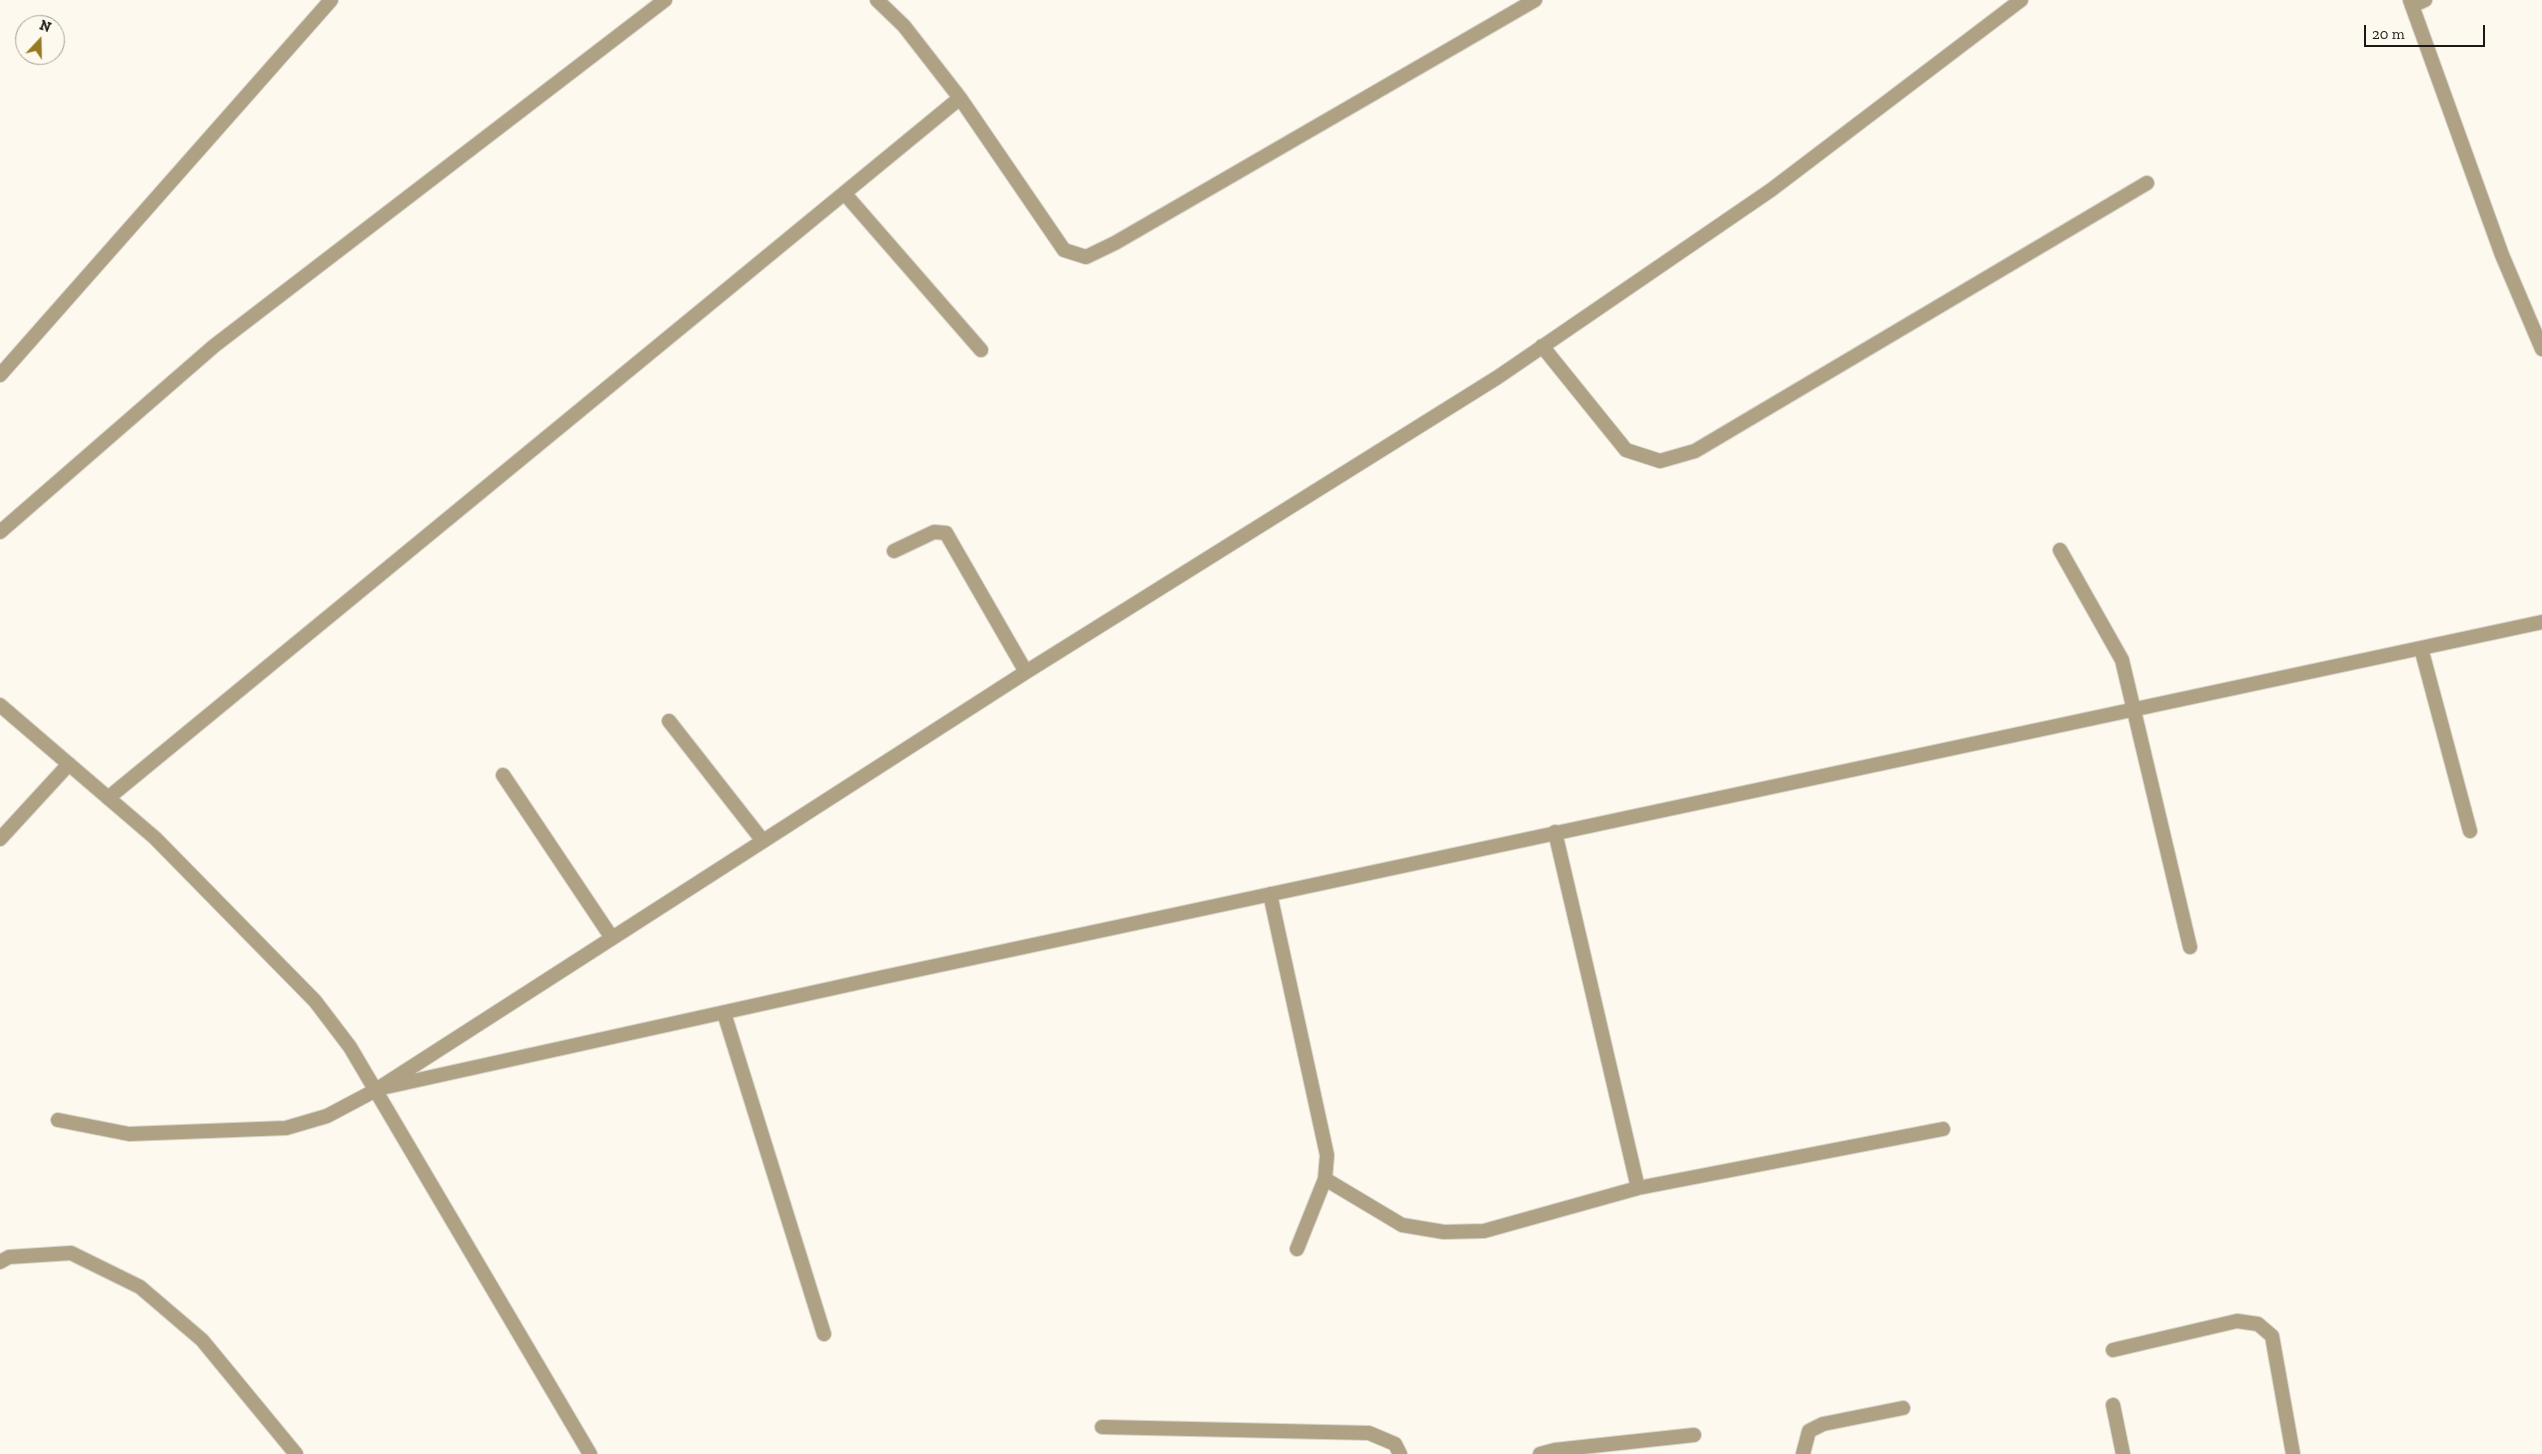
<!DOCTYPE html>
<html>
<head>
<meta charset="utf-8">
<style>
	body { margin:0 }
	#map { position:relative; width:2542px; height:1454px; overflow:hidden; background:#fdf9ef; font-family:"Zilla Slab",serif }
	canvas { display:block }
	.north { position:absolute; left:15px; top:15px; width:50px; height:50px; box-sizing:border-box; background:#fdf9ef; border:1px solid #a29f98; border-radius:50%; rotate:21deg; font-size:14px; font-weight:700; line-height:20px; text-align:center; color:#1a1915 }
	.north::after { content:''; display:block; margin:auto; width:18px; height:22px; background:#957a22; clip-path:polygon(50% 0,100% 100%,50% 72%,0 100%) }
	.scale { position:absolute; left:2364px; top:25px; width:121px; height:22px; box-sizing:border-box; border:2px solid #1a1915; border-top:0; padding-left:6px; font-size:15px; line-height:18px; white-space:nowrap; color:#1a1915; -webkit-text-stroke:4px #fdf9ef; paint-order:stroke }
</style>
</head>
<body>
<div id="map">
<canvas width="2542" height="1454"></canvas>
<div class="north">N</div>
<div class="scale">20 m</div>
</div>
<script>
const c = document.querySelector('canvas').getContext('2d');
c.lineJoin = 'round';
function toPath(rows) {
  const path = new Path2D();
  for (const r of rows) {
    path.moveTo(r[0], r[1]);
    for (let i = 2; i < r.length; i += 2) path.lineTo(r[i], r[i + 1]);
  }
  return path;
}
function strokePath(path, color, width, dash) {
  c.strokeStyle = color;
  c.lineWidth = width;
  c.lineCap = dash ? 'butt' : 'round';
  c.setLineDash(dash || []);
  c.stroke(path);
}
const minor = toPath([
	[877,0,904,26,960,98,1064,250,1086,257,1115,243,1535,0],
	[2410,0,2502,255,2542,349],
	[2412,6,2425,0],
	[845,194,981,350],
	[1542,346,1626,450,1660,461,1695,451,2147,183],
	[0,375,331,0],
	[0,532,214,346,665,0],
	[2060,550,2122,660,2190,947],
	[894,551,934,532,946,533,1026,672],
	[2421,648,2470,831],
	[0,705,155,838,315,1001,350,1047,590,1454],
	[669,721,763,841],
	[503,775,612,938],
	[108,798,960,98],
	[1555,832,1638,1188],
	[0,839,69,764],
	[1270,894,1327,1155,1325,1179,1297,1249],
	[724,1013,824,1334],
	[386,1087,879,978,2542,622],
	[58,1120,129,1134,286,1128,327,1116,376,1090,1026,672,1498,377,1771,190,2021,0],
	[1325,1179,1402,1225,1444,1232,1484,1231,1638,1188,1943,1129],
	[0,1262,9,1257,71,1253,140,1287,202,1340,296,1454],
	[2113,1350,2237,1321,2258,1324,2272,1336,2293,1454],
	[2113,1405,2123,1454],
	[1102,1427,1369,1433,1395,1444,1400,1454],
	[1540,1454,1555,1450,1694,1435],
	[1803,1454,1809,1431,1823,1424,1903,1408]
]);
strokePath(minor, '#d9d5cc', 16);
strokePath(minor, '#aea184', 14);
</script>
</body>
</html>
